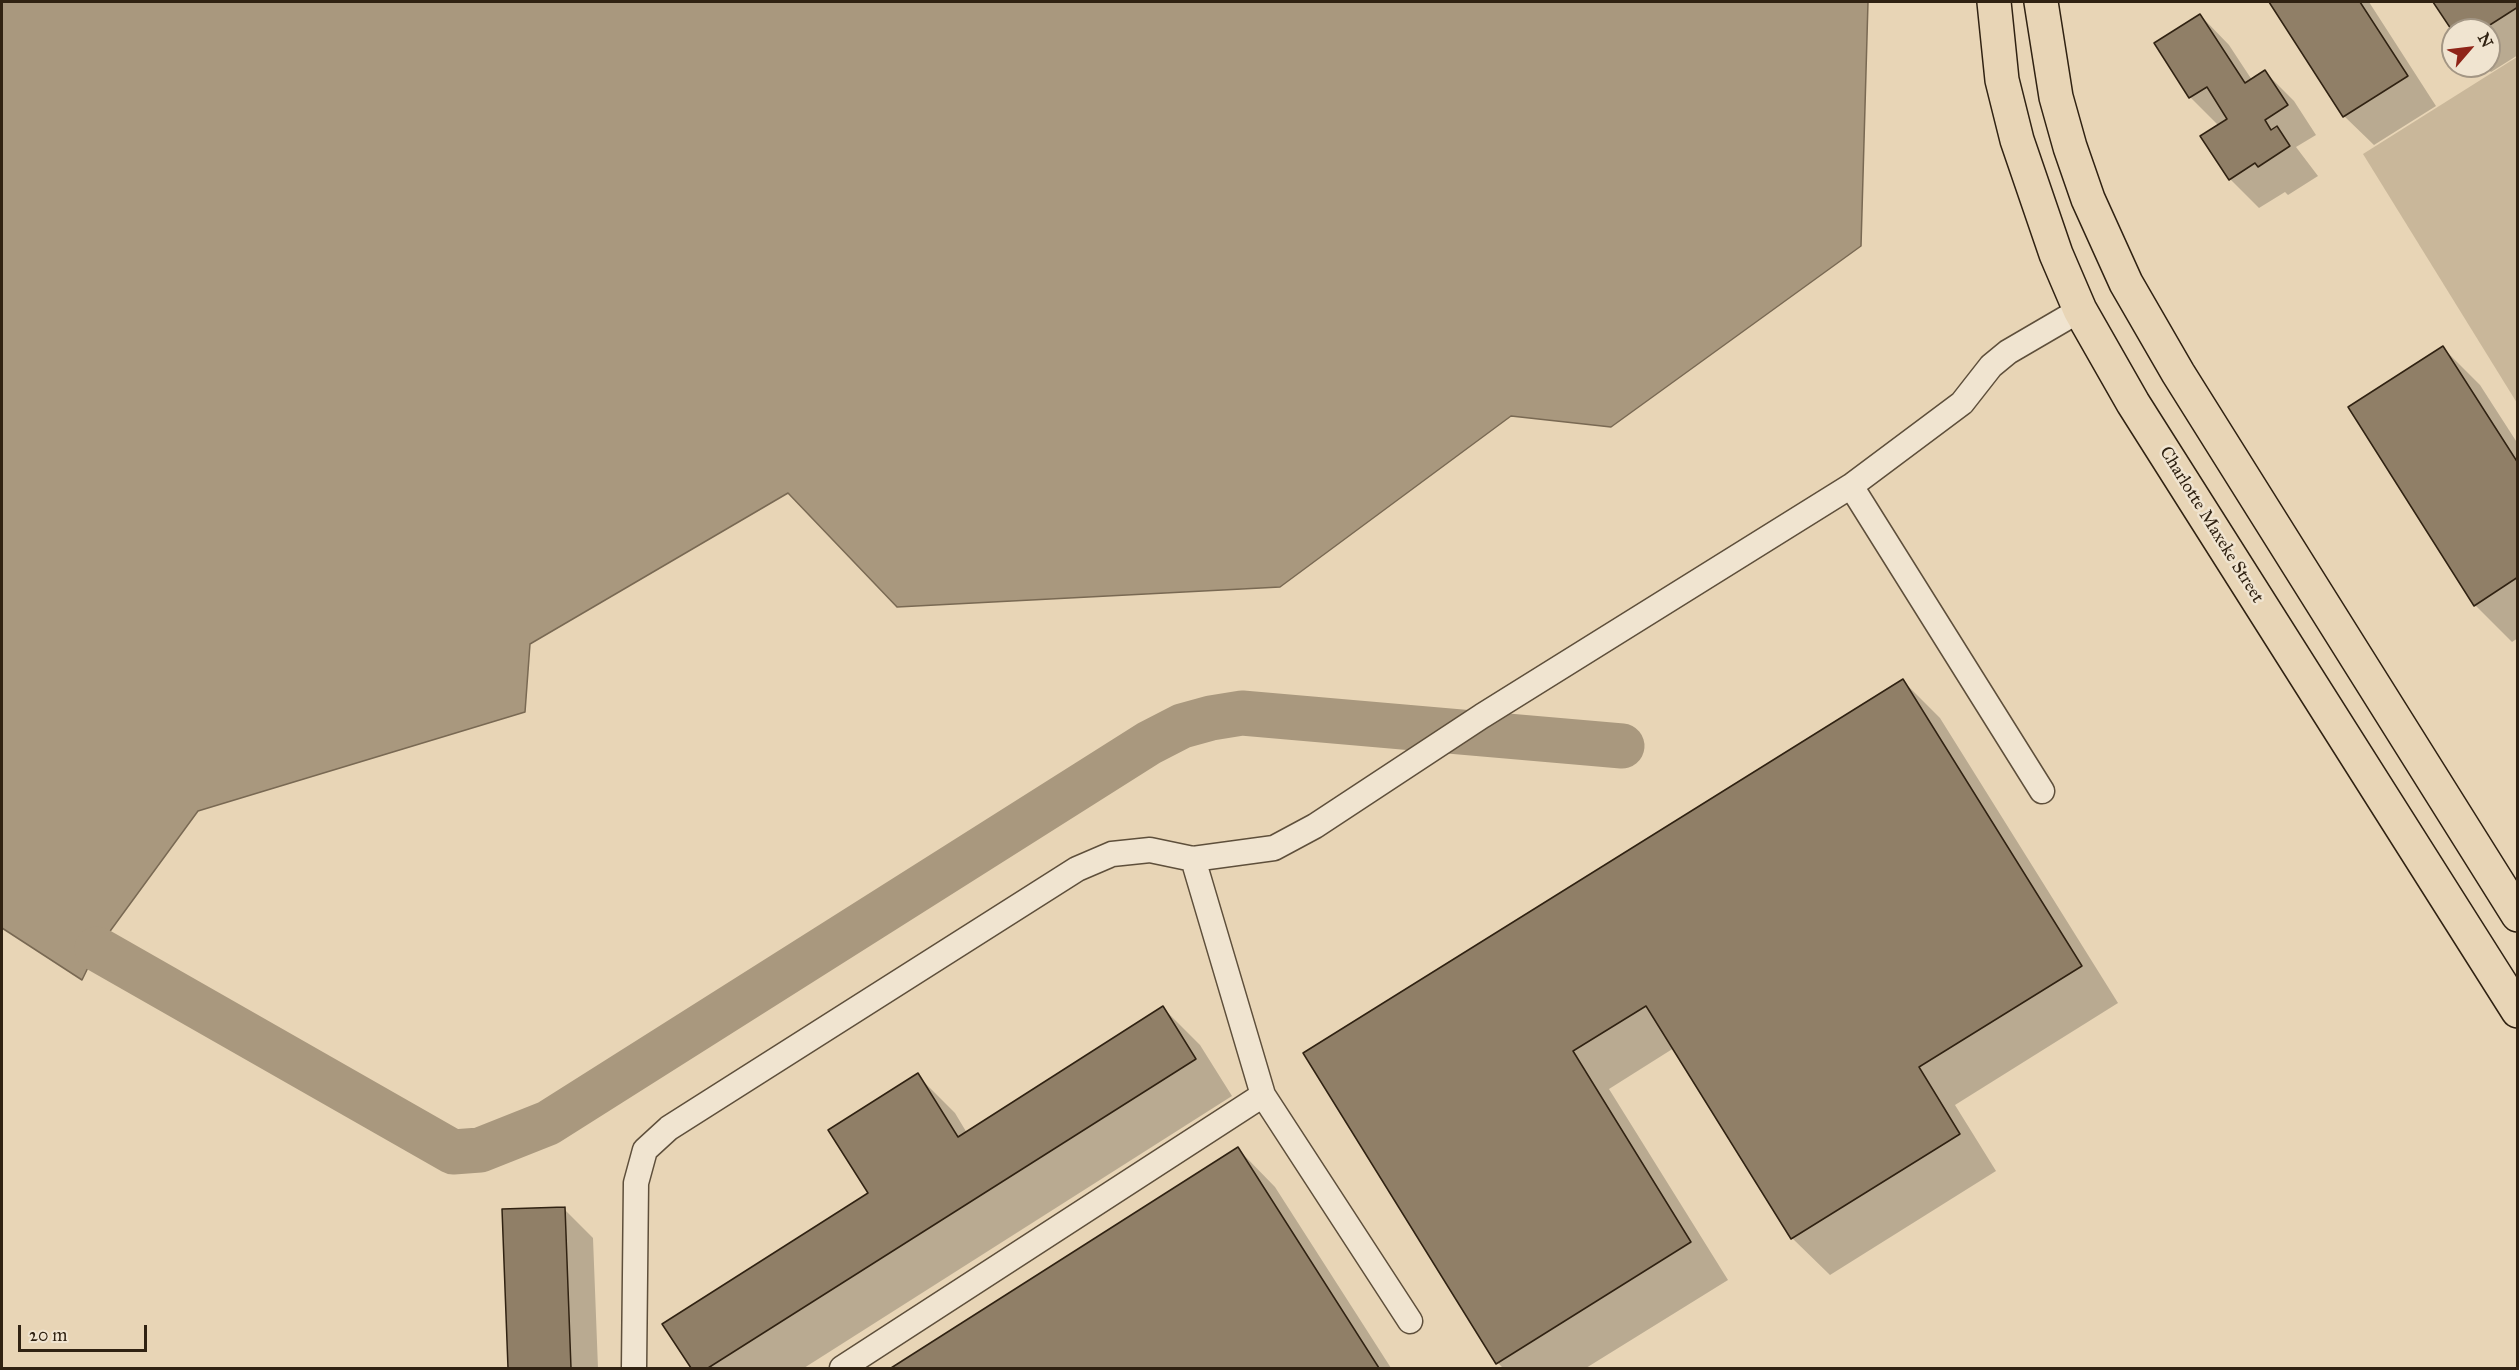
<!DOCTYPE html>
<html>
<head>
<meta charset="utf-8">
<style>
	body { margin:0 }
	#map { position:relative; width:2519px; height:1370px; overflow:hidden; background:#e8d5b6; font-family:"IM FELL Great Primer",serif }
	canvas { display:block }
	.frame { position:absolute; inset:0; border:3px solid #302212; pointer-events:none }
	.north { position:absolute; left:2441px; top:18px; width:60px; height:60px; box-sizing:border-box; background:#f0e4d0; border:2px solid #a39684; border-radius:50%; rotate:62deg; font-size:16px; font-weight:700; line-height:24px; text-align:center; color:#302212 }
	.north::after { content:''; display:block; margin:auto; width:21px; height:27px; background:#8f2418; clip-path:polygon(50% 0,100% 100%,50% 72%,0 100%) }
	.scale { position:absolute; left:18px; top:1325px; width:129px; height:27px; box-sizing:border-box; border:3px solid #302212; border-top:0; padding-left:8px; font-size:18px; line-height:21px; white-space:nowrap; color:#302212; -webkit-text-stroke:4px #f0e4d0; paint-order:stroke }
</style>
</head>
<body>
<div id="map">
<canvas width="2519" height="1370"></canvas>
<div class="frame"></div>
<div class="north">N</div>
<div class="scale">20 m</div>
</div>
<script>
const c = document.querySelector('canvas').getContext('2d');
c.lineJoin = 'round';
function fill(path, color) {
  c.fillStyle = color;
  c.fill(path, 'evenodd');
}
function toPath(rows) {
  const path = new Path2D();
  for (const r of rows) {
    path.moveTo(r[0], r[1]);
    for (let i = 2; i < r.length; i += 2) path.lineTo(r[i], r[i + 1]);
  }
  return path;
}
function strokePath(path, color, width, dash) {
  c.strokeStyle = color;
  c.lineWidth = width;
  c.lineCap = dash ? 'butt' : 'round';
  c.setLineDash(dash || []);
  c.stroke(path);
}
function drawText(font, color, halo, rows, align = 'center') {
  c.font = font + ' "IM FELL Great Primer",serif';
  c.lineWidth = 5;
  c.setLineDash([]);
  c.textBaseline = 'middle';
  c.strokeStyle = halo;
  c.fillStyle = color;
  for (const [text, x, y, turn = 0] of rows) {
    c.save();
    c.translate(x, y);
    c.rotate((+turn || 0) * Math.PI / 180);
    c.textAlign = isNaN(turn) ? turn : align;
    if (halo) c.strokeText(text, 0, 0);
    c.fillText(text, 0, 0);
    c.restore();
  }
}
const green = toPath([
	[2517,57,2517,403,2363,154]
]);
const water = toPath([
	[2,2,1868,2,1861,246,1611,427,1511,416,1280,587,897,607,788,493,530,644,525,712,198,811,97,949,82,980,2,928,2,2]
]);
const shadow = toPath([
	[2271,2,2369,2,2436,106,2374,145,2344,116],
	[2435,2,2518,2,2518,55,2491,72,2485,66,2489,66,2489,30,2453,30],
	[2200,15,2229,45,2252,80,2265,72,2294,101,2316,135,2296,147,2318,176,2288,195,2285,192,2259,208,2230,179,2202,136,2219,126,2190,97,2156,43],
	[2443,348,2480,385,2518,444,2518,638,2512,642,2475,605],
	[1903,681,1940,718,2118,1003,1955,1105,1996,1171,1830,1275,1792,1238,1674,1048,1609,1089,1728,1280,1586,1368,1503,1368,1498,1363,1305,1054],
	[1163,1008,1200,1045,1232,1096,804,1368,692,1368,664,1324,870,1194,917,1075,955,1113,967,1133],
	[1238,1149,1275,1187,1391,1368,894,1368],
	[564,1209,593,1238,598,1368,510,1368,504,1210]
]);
const canal = toPath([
	[97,949,453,1152,480,1150,548,1123,1149,743,1182,726,1211,718,1242,713,1622,746]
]);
const building = toPath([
	[2269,2,2360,2,2408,76,2343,117,2269,2],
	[2433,2,2518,2,2518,7,2482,30,2453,30,2453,32,2433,2],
	[2200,14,2245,83,2265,70,2288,105,2265,120,2271,130,2277,126,2290,146,2258,167,2255,163,2229,180,2200,136,2227,119,2207,87,2189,98,2154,43,2200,14],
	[2443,346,2518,463,2518,577,2474,606,2348,407,2443,346],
	[1903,679,2082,966,1919,1067,1960,1134,1791,1239,1646,1006,1573,1051,1691,1242,1496,1364,1303,1053,1903,679],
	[1163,1006,1196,1059,708,1368,691,1368,662,1324,868,1193,828,1130,918,1073,958,1137,1163,1006],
	[1238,1147,1379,1368,891,1368,1238,1147],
	[565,1207,571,1368,508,1368,502,1209,565,1207]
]);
const lane = toPath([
	[1851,486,2042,791],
	[1193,859,1263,1095,1410,1321],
	[634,1368,636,1183,645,1150,669,1128,1077,869,1112,854,1150,850,1193,859,1274,848,1315,826,1482,716,1851,486,1962,403,1991,366,2008,352,2080,310],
	[842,1368,1263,1095]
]);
const primary = toPath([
	[1994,2,2002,80,2017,140,2056,254,2080,310,2133,403,2518,1011],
	[2041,2,2056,97,2070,147,2088,199,2126,283,2178,373,2518,915]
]);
const streetNames = [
	["Charlotte Maxeke Street",2211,525,58]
];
fill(green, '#c9b79a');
fill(water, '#a9987e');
strokePath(water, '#796953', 1.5);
fill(shadow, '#0003');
strokePath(canal, '#a9987e', 45);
fill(building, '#907f67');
strokePath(building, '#302212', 1.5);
strokePath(lane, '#5e4f3b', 27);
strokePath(primary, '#302212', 36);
strokePath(lane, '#f0e4d0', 24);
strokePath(primary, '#e8d5b6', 33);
drawText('18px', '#302212', '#f0e4d0', streetNames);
</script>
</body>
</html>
